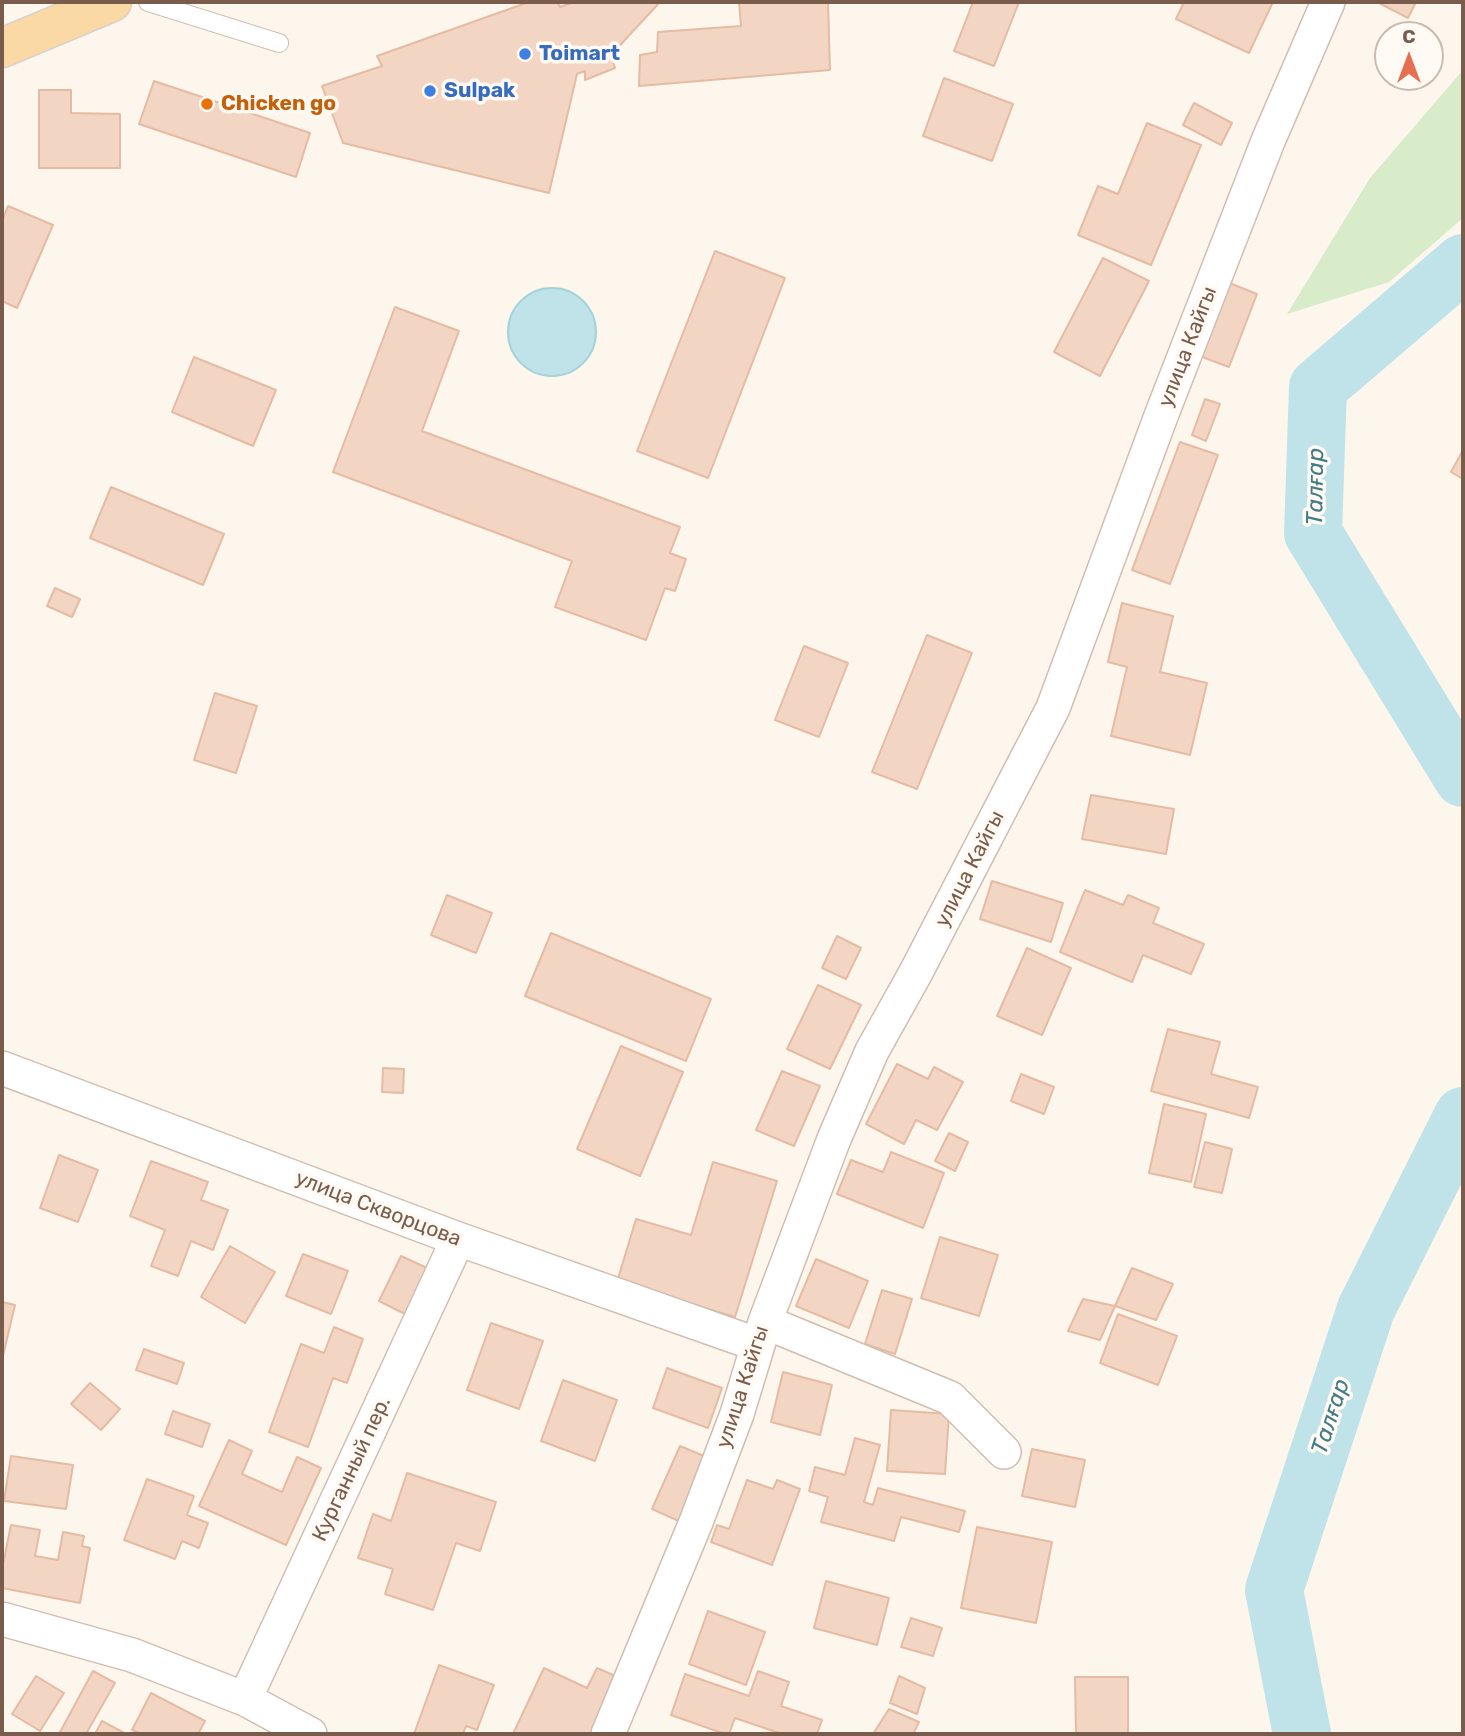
<!DOCTYPE html>
<html>
<head>
<meta charset="utf-8">
<style>
	body { margin:0 }
	#map { position:relative; width:1465px; height:1736px; overflow:hidden; background:#fdf6ec; font-family:Rubik,sans-serif }
	canvas { display:block }
	.frame { position:absolute; inset:0; border:4px solid #7a5c4d; pointer-events:none }
	.north { position:absolute; left:1374px; top:21px; width:70px; height:70px; box-sizing:border-box; background:#fffaf3; border:2px solid #cabbb1; border-radius:50%; rotate:0deg; font-size:19px; font-weight:700; line-height:28px; text-align:center; color:#7a5c4d }
	.north::after { content:''; display:block; margin:auto; width:24px; height:32px; background:#e76f51; clip-path:polygon(50% 0,100% 100%,50% 72%,0 100%) }
</style>
</head>
<body>
<div id="map">
<canvas width="1465" height="1736"></canvas>
<div class="frame"></div>
<div class="north">С</div>
</div>
<script>
const c = document.querySelector('canvas').getContext('2d');
c.lineJoin = 'round';
function fill(path, color) {
  c.fillStyle = color;
  c.fill(path, 'evenodd');
}
function toPath(rows) {
  const path = new Path2D();
  for (const r of rows) {
    if (r.length === 3) {
      path.moveTo(r[0] + r[2], r[1]);
      path.arc(r[0], r[1], r[2], 0, 2 * Math.PI);
      continue;
    }
    path.moveTo(r[0], r[1]);
    for (let i = 2; i < r.length; i += 2) path.lineTo(r[i], r[i + 1]);
  }
  return path;
}
function strokePath(path, color, width, dash) {
  c.strokeStyle = color;
  c.lineWidth = width;
  c.lineCap = dash ? 'butt' : 'round';
  c.setLineDash(dash || []);
  c.stroke(path);
}
function drawText(font, color, halo, rows, align = 'center') {
  c.font = font + ' Rubik,sans-serif';
  c.lineWidth = 7;
  c.setLineDash([]);
  c.textBaseline = 'middle';
  c.strokeStyle = halo;
  c.fillStyle = color;
  for (const [text, x, y, turn = 0] of rows) {
    c.save();
    c.translate(x, y);
    c.rotate((+turn || 0) * Math.PI / 180);
    c.textAlign = isNaN(turn) ? turn : align;
    if (halo) c.strokeText(text, 0, 0);
    c.fillText(text, 0, 0);
    c.restore();
  }
}
const green = toPath([
	[1463,70,1463,218,1389,282,1287,314,1370,178]
]);
const water = toPath([
	[552,332,44]
]);
const river = toPath([
	[1463,263,1318,387,1313,533,1463,778],
	[1302,1734,1274,1590,1366,1309,1463,1116]
]);
const building = toPath([
	[529,2,557,2,560,7,574,2,660,2,611,55,615,68,585,80,585,71,577,74,549,193,343,143,322,86,382,66,377,56,529,2],
	[739,2,828,2,830,70,639,86,640,55,657,52,658,32,741,26,739,2],
	[973,2,1019,2,994,66,954,51,973,2],
	[1184,2,1273,2,1249,53,1176,19,1184,2],
	[1377,2,1416,2,1408,18,1377,2],
	[944,78,1013,104,992,161,923,136,944,78],
	[154,81,310,133,296,177,139,124,154,81],
	[39,90,71,90,71,113,120,114,120,168,39,168,39,90],
	[1194,103,1232,123,1221,145,1183,125,1194,103],
	[1147,123,1201,145,1151,265,1078,235,1098,186,1118,194,1147,123],
	[8,206,53,225,17,308,2,301,2,221,8,206],
	[715,251,785,278,708,478,637,451,715,251],
	[1103,258,1149,281,1100,376,1054,352,1103,258],
	[1222,280,1257,294,1229,367,1194,354,1222,280],
	[395,307,459,331,422,431,680,527,670,553,686,559,675,591,665,588,646,640,555,607,572,561,333,472,395,307],
	[194,357,276,390,253,446,172,412,194,357],
	[1205,399,1220,404,1206,441,1192,435,1205,399],
	[1180,442,1218,455,1170,584,1132,570,1180,442],
	[1463,450,1463,479,1451,472,1463,450],
	[111,487,224,534,203,585,90,538,111,487],
	[55,588,80,599,72,617,47,606,55,588],
	[1122,603,1173,616,1160,672,1207,683,1190,755,1111,736,1127,667,1108,662,1122,603],
	[927,635,972,653,917,789,872,772,927,635],
	[804,646,848,663,819,737,775,720,804,646],
	[215,693,257,706,236,773,194,760,215,693],
	[1091,795,1174,809,1166,854,1082,839,1091,795],
	[992,881,1063,903,1051,942,980,919,992,881],
	[1085,890,1123,905,1128,895,1159,908,1153,923,1204,944,1191,974,1143,955,1132,982,1060,952,1085,890],
	[447,895,492,913,476,953,431,935,447,895],
	[551,933,711,999,686,1061,525,996,551,933],
	[837,936,861,948,846,979,822,968,837,936],
	[1027,948,1071,968,1042,1035,997,1016,1027,948],
	[818,985,861,1005,830,1069,787,1049,818,985],
	[1168,1029,1220,1042,1211,1074,1258,1087,1249,1118,1151,1091,1168,1029],
	[621,1046,683,1072,640,1176,577,1149,621,1046],
	[897,1064,928,1079,934,1067,963,1082,937,1130,916,1120,904,1144,866,1124,897,1064],
	[383,1068,404,1069,403,1093,382,1092,383,1068],
	[782,1071,820,1086,794,1146,756,1130,782,1071],
	[1021,1074,1054,1087,1044,1114,1011,1101,1021,1074],
	[1164,1104,1206,1114,1191,1182,1149,1173,1164,1104],
	[949,1133,968,1142,955,1171,935,1161,949,1133],
	[1205,1142,1232,1149,1222,1193,1194,1187,1205,1142],
	[891,1152,944,1173,923,1228,837,1194,851,1160,883,1172,891,1152],
	[59,1155,98,1170,78,1222,40,1208,59,1155],
	[151,1161,208,1182,201,1200,228,1210,213,1250,191,1241,178,1276,151,1266,165,1230,130,1216,151,1161],
	[713,1162,777,1181,735,1317,617,1282,636,1219,691,1235,713,1162],
	[940,1237,998,1255,979,1316,921,1298,940,1237],
	[230,1246,275,1272,245,1323,201,1297,230,1246],
	[303,1254,348,1271,331,1314,286,1296,303,1254],
	[401,1256,427,1268,405,1314,379,1301,401,1256],
	[816,1259,868,1281,849,1328,796,1306,816,1259],
	[1132,1268,1173,1284,1156,1320,1115,1306,1132,1268],
	[882,1290,912,1299,895,1354,865,1344,882,1290],
	[1083,1299,1115,1306,1100,1340,1068,1331,1083,1299],
	[2,1302,15,1305,2,1360,2,1302],
	[1118,1314,1177,1336,1158,1385,1100,1363,1118,1314],
	[491,1323,543,1341,519,1409,467,1390,491,1323],
	[334,1327,363,1339,347,1383,333,1378,308,1447,269,1432,301,1344,324,1353,334,1327],
	[144,1349,184,1363,177,1384,136,1370,144,1349],
	[667,1368,722,1388,708,1428,653,1408,667,1368],
	[783,1372,832,1385,820,1435,771,1422,783,1372],
	[563,1380,617,1400,595,1461,541,1441,563,1380],
	[90,1383,120,1409,101,1430,71,1404,90,1383],
	[891,1410,949,1414,945,1474,887,1471,891,1410],
	[173,1411,210,1424,202,1447,165,1434,173,1411],
	[855,1438,880,1445,864,1502,873,1505,878,1488,965,1511,959,1532,901,1517,894,1541,821,1522,828,1497,809,1491,815,1467,845,1475,855,1438],
	[229,1440,252,1451,242,1474,282,1492,297,1457,321,1468,286,1545,199,1506,229,1440],
	[680,1446,709,1458,681,1522,652,1509,680,1446],
	[1032,1449,1085,1460,1075,1507,1022,1496,1032,1449],
	[11,1456,73,1465,66,1509,4,1501,11,1456],
	[407,1473,496,1502,480,1551,456,1543,433,1610,385,1594,393,1569,358,1558,373,1514,391,1521,407,1473],
	[147,1479,194,1496,187,1515,208,1523,199,1548,182,1541,175,1559,124,1540,147,1479],
	[747,1480,773,1489,777,1480,800,1489,772,1565,711,1542,717,1525,729,1529,747,1480],
	[11,1525,40,1530,35,1556,58,1560,63,1532,84,1536,82,1546,90,1548,80,1603,2,1588,2,1569,11,1525],
	[977,1527,1052,1542,1036,1623,961,1608,977,1527],
	[826,1581,889,1598,877,1645,814,1628,826,1581],
	[708,1611,765,1632,746,1685,689,1664,708,1611],
	[911,1618,942,1628,933,1656,901,1647,911,1618],
	[439,1665,494,1685,477,1730,466,1726,463,1734,414,1734,439,1665],
	[544,1668,587,1688,597,1668,618,1677,592,1734,513,1734,544,1668],
	[93,1671,115,1683,86,1734,59,1734,93,1671],
	[758,1671,789,1682,781,1706,822,1720,817,1734,782,1734,735,1718,729,1734,725,1734,671,1715,685,1674,749,1696,758,1671],
	[36,1676,64,1693,40,1731,12,1714,36,1676],
	[899,1676,925,1688,917,1714,890,1703,899,1676],
	[1075,1677,1128,1677,1128,1733,1076,1734,1075,1677],
	[151,1693,205,1721,198,1734,142,1734,132,1730,151,1693],
	[889,1709,919,1722,913,1734,873,1734,889,1709],
	[102,1721,126,1734,95,1734,102,1721]
]);
const service = toPath([
	[148,2,279,43]
]);
const minor = toPath([
	[2,1068,458,1239,756,1344],
	[765,1322,950,1398,1004,1452],
	[2,1619,132,1655,245,1699,310,1734],
	[245,1699,458,1239],
	[608,1734,696,1522,737,1414,765,1322,834,1139,872,1051,915,974,1053,708,1161,416,1268,141,1328,2]
]);
const primary = toPath([
	[2,48,112,2]
]);
const markers = [
	[525,54,7,"#3f7fe0"],
	[430,91,7,"#3f7fe0"],
	[207,104,7,"#e8710a"]
];
const shopNames = [
	["Toimart",539,54],
	["Sulpak",444,91]
];
const foodNames = [
	["Chicken go",221,104]
];
const streetNames = [
	["улица Кайгы",1188,347,-69],
	["улица Кайгы",970,869,-63],
	["улица Скворцова",378,1209,21],
	["улица Кайгы",743,1387,-72],
	["Курганный пер.",352,1469,-65]
];
const waterNames = [
	["Талғар",1316,487,-89],
	["Талғар",1331,1417,-72]
];
fill(green, '#d8ecc9');
fill(water, '#bfe3e8');
strokePath(water, '#a5d3da', 2);
strokePath(river, '#bfe3e8', 58);
fill(building, '#f3d5c3');
strokePath(building, '#e6bba3', 2);
strokePath(service, '#d1beb0', 20);
strokePath(minor, '#d1beb0', 36);
strokePath(primary, '#dad1cd', 41);
strokePath(service, '#fff', 18);
strokePath(minor, '#fff', 33);
strokePath(primary, '#fbd9a5', 38);
for (const [x, y, r, color] of markers) {
  const dot = new Path2D();
  dot.arc(x, y, r, 0, 2 * Math.PI);
  c.fillStyle = color;
  c.fill(dot);
  strokePath(dot, '#fffaf3', 2.5);
}
drawText('bold 21px', '#366cbe', '#fffaf3', shopNames, 'left');
drawText('bold 21px', '#c56008', '#fffaf3', foodNames, 'left');
drawText('21px', '#7a5c4d', '#fffaf3', streetNames);
drawText('italic 23px', '#437c86', '#fffaf3', waterNames);
</script>
</body>
</html>
